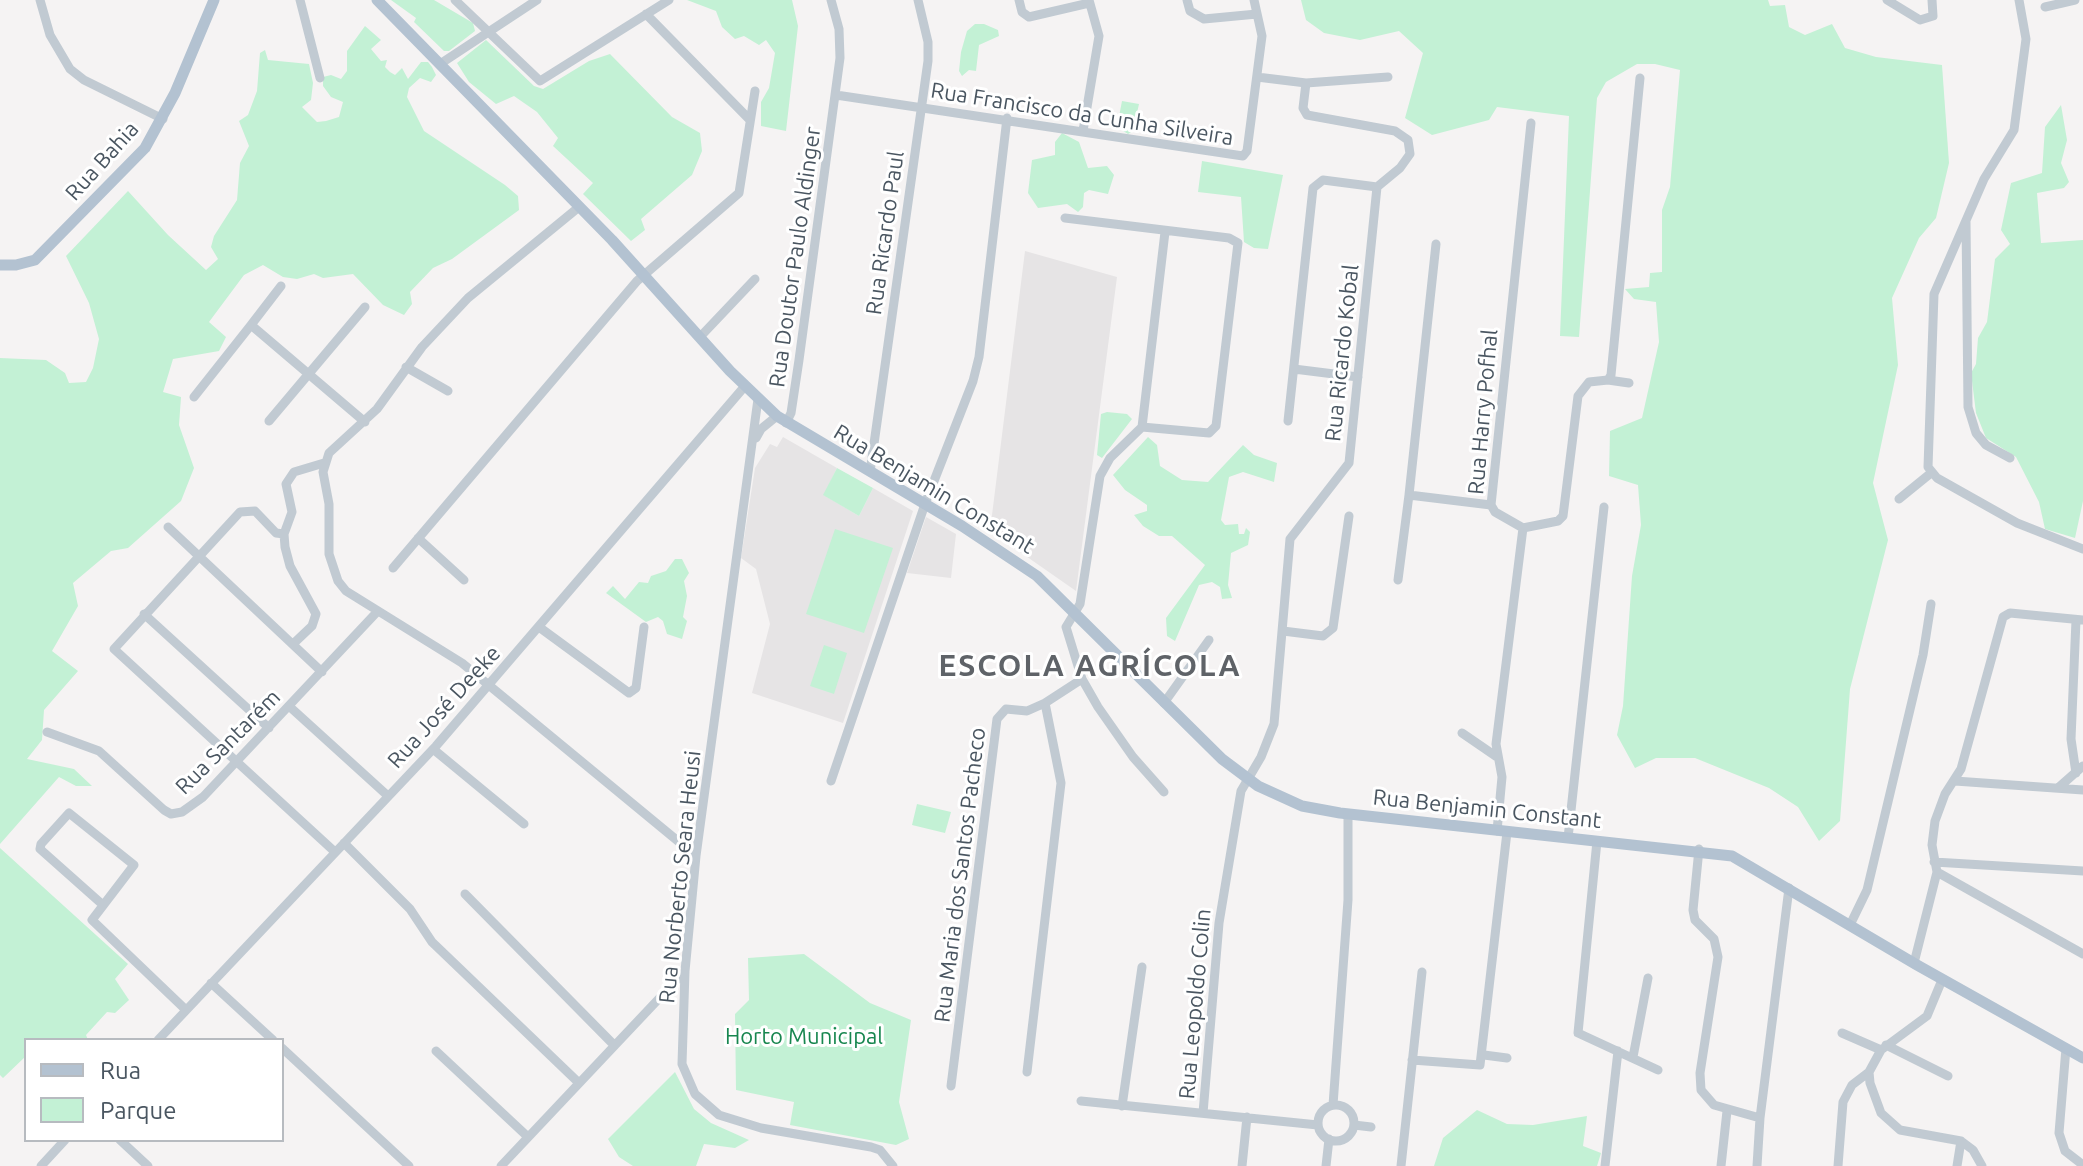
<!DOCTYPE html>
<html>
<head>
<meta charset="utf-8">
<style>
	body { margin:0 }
	#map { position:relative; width:2083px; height:1166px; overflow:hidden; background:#f5f3f3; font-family:Ubuntu,sans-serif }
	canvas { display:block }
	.legend { position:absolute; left:24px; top:1038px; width:260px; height:104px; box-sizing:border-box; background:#fff; border:2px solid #b7bbc0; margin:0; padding:10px 14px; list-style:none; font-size:24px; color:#4a5661 }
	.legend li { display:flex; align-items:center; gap:16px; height:40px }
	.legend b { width:40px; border:2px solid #b7bbc0 }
</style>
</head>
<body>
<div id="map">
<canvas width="2083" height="1166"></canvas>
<ul class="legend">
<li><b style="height:10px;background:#b3c2d1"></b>Rua</li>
<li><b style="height:22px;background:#c3f1d5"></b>Parque</li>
</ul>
</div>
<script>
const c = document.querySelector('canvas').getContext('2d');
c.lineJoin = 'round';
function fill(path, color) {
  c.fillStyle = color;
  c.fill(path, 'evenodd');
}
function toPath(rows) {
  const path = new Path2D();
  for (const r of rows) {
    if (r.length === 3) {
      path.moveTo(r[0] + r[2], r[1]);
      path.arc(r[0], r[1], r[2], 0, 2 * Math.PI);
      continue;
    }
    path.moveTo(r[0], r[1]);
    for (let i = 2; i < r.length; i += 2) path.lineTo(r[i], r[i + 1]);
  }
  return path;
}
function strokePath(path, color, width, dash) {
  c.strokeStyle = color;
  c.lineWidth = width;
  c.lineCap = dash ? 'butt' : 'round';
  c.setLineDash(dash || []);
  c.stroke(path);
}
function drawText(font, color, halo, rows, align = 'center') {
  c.font = font + ' Ubuntu,sans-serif';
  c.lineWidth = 6;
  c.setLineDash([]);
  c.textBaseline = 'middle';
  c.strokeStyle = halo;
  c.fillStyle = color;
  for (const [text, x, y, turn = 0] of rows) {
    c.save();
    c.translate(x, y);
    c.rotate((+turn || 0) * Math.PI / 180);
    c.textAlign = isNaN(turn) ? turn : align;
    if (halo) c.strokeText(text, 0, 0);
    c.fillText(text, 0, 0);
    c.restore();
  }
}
const education = toPath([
	[1025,251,1117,277,1076,591,990,531],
	[783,437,837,468,824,495,859,516,873,488,913,511,843,723,752,693,770,624,756,569,741,558,755,468,770,444,777,447],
	[926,517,956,534,951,578,907,573]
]);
const green = toPath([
	[391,0,434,0,473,23,475,31,449,51,444,51,414,22,416,18],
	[687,0,792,0,798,26,786,131,761,126,761,102,769,88,775,53,766,40,759,45,744,36,735,39,722,27,716,11],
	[1301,0,1768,0,1770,6,1785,5,1789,27,1805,35,1832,24,1845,48,1876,57,1942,65,1949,163,1936,218,1919,238,1892,298,1898,365,1873,483,1888,540,1850,689,1840,821,1819,841,1798,807,1769,788,1695,758,1656,758,1635,768,1617,735,1623,706,1632,576,1641,525,1638,485,1609,476,1610,431,1642,418,1659,342,1656,302,1634,299,1625,289,1649,287,1650,273,1662,272,1662,210,1670,187,1680,70,1655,64,1637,64,1606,82,1597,98,1579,337,1560,336,1569,116,1497,107,1489,120,1432,135,1405,118,1423,53,1399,31,1360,40,1324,33,1306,20],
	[975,24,984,24,998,30,999,36,979,45,976,71,969,70,962,76,959,71,961,52,967,31],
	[365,26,381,40,371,49,381,61,387,60,385,67,390,72,395,75,402,68,408,79,421,62,428,62,432,67,436,75,431,82,420,78,409,88,407,97,424,131,505,185,518,196,519,210,452,259,433,268,410,292,412,304,404,315,383,305,353,274,323,278,314,274,297,279,283,277,263,265,244,275,209,322,226,337,219,351,173,359,163,392,181,397,179,425,194,468,181,501,128,548,111,551,73,583,78,606,52,651,78,671,44,710,42,740,27,759,74,769,92,786,76,786,59,777,0,844,0,358,46,360,65,373,69,383,86,382,93,368,99,339,89,303,66,256,128,191,168,235,206,270,218,259,211,247,214,236,237,200,240,163,249,146,239,121,248,115,257,91,260,53,265,50,268,60,309,64,313,83,311,100,302,107,317,122,326,121,339,117,343,102,331,97,323,86,323,77,331,75,341,79,347,71,347,51],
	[486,40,534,86,543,89,589,61,610,54,672,117,700,133,702,151,692,175,641,219,645,230,631,241,583,194,593,183,553,146,558,138,537,112,514,96,496,104,469,82,457,63],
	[1122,101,1139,104,1133,131,1128,134,1117,127],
	[2061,105,2067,140,2061,163,2069,182,2064,188,2037,193,2041,243,2083,240,2083,501,2075,538,2045,529,2039,502,2016,457,1986,438,1976,413,1971,373,1976,364,1978,338,1987,322,1995,259,2010,244,2001,230,2011,183,2042,173,2045,127],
	[1062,133,1079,142,1088,168,1107,166,1114,175,1108,194,1089,190,1084,193,1083,207,1078,212,1067,204,1038,208,1028,193,1032,160,1055,155,1055,142],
	[1202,161,1283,175,1268,249,1254,248,1244,242,1241,197,1198,192],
	[1107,412,1127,414,1132,419,1102,458,1097,455,1101,414],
	[1148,437,1157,445,1160,466,1182,480,1208,482,1243,445,1254,455,1277,463,1274,482,1243,472,1229,477,1221,520,1225,525,1238,524,1239,534,1244,534,1246,528,1250,532,1248,545,1231,553,1228,585,1232,598,1222,599,1220,587,1212,582,1199,585,1175,641,1167,636,1166,618,1205,565,1172,536,1159,536,1143,526,1134,515,1147,511,1147,505,1125,490,1113,475],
	[837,468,873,488,859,516,823,495],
	[835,529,893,548,864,633,806,614],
	[675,559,682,559,689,573,684,581,687,596,683,617,687,621,682,639,667,634,663,621,658,617,646,622,606,593,613,586,625,599,639,582,648,583,651,576,666,571],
	[824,645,847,653,834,694,810,686],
	[917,804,951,812,945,833,912,825],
	[0,848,128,964,115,979,129,1000,115,1013,107,1012,86,1035,88,1040,26,1040,26,1056,3,1078,0,1075],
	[804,954,870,1003,911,1020,899,1102,909,1139,896,1145,790,1125,794,1102,736,1090,735,1014,749,1000,748,958],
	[675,1072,694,1109,711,1123,749,1140,735,1148,704,1144,696,1166,633,1166,619,1157,608,1139],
	[1477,1110,1507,1124,1533,1125,1587,1116,1583,1146,1601,1153,1597,1166,1434,1166,1443,1138]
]);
const minor = toPath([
	[40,0,50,35,70,69,84,80,163,119],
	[300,0,320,78],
	[455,0,540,81,669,0],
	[1019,0,1022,12,1029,17,1089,3],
	[1187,0,1190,11,1204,19,1257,14],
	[1887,0,1920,20,1933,16,1932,0],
	[2019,0,2026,39,2014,130,1984,179,1934,294,1928,467,1937,478,2017,523,2083,549],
	[2045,7,2075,0],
	[646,14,750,120],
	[440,64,537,0],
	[1257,77,1306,83],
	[836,95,1243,156,1247,151,1262,36,1254,0],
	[1083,131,1099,36,1089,0],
	[579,207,468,298,422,347,377,409,329,453,323,472,329,504,329,554,338,581,346,591,462,663,696,856],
	[1065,218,1229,238,1238,243,1216,426,1209,433,1142,427],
	[1966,221,1968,407,1976,433,1986,445,2010,458],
	[1436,244,1409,495,1491,505],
	[281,286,251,325,365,422],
	[700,337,755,279],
	[406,367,448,391],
	[1294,369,1358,377],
	[1608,380,1629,383],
	[194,397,251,325],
	[758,399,696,856,685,971,682,1064,695,1094,719,1115,761,1128,871,1147,880,1150,893,1166],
	[269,421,365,307],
	[1288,421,1313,188,1323,180,1377,187],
	[786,423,791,413,799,360,840,58,839,29,831,0],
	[756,438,761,429,777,416],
	[870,472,928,61,928,42,918,0],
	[1899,499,1931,473],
	[168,527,322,672],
	[1523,528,1558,521,1563,516,1578,396,1589,382,1608,380,1611,375,1640,78],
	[284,534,276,533,255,511,240,512,114,649,335,852],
	[418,538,464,580],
	[393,568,637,281,739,193,755,91],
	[1398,580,1409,495],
	[144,614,269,728],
	[539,627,629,693,636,688,644,627],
	[1283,631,1323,636,1333,628,1349,516],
	[293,644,312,626,316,614,290,566,285,547,284,534,292,512,286,484,294,472,324,463],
	[1164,703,1209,640],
	[290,707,388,796],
	[47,732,99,751,164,810,171,814,182,812,203,797,376,613],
	[1462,733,1497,757],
	[433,749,524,824],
	[2076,773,2071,739,2076,620],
	[831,781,925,504,973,381,979,357,1007,118],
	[1955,781,2083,790],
	[2058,788,2083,766],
	[1164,792,1133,757,1098,707,1082,679,1066,627,1080,604,1100,476,1110,458,1142,427,1165,232],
	[1497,831,1502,777,1496,744,1523,528,1495,512,1491,505,1531,123],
	[1568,838,1604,507],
	[1597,841,1578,1033,1658,1070],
	[344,843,410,909,432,942,579,1083],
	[1699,849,1693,910,1695,920,1714,939,1718,957,1700,1073,1701,1090,1714,1105,1760,1118],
	[1934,862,2083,871],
	[1937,872,2083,954],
	[465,894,614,1045],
	[103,905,40,849,41,844,69,813,134,865,92,920,186,1010],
	[1850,925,1867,890,1923,655,1931,604],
	[1914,963,1937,872,1932,845,1935,821,1945,794,1961,769,2003,617,2010,613,2083,620],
	[1942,980,1927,1016,1881,1050,1869,1072,1870,1083,1881,1113,1900,1130,1961,1141,1973,1150,1982,1166],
	[211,983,273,1040],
	[1842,1033,1881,1050],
	[158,1040,436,746,745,386],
	[1886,1045,1948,1076],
	[282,1048,409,1166],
	[2066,1048,2059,1133,2065,1151,2083,1165],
	[436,1051,528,1137],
	[1484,1055,1507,1058],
	[1633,1057,1648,978],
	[1412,1060,1480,1065,1507,832],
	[1027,1072,1061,783,1045,703],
	[951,1086,997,719,1006,709,1027,711,1045,703,1082,679],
	[1081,1101,1318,1125],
	[1333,1105,1348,900,1348,814],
	[1336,1123,18],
	[1122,1106,1142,967],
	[1203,1113,1219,923,1241,791,1261,757,1274,724,1290,539,1349,463,1377,187,1400,168,1410,154,1408,140,1395,131,1307,115,1303,108,1306,83,1388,77],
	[1354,1125,1371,1127],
	[120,1140,148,1166],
	[41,1166,65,1140],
	[501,1166,685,971],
	[1242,1166,1247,1117],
	[1326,1166,1329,1139],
	[1401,1166,1422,972],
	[1605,1166,1618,1051],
	[1721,1166,1727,1111],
	[1757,1166,1760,1118,1789,888],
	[1838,1166,1843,1102,1852,1085,1869,1072],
	[1957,1166,1961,1141]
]);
const major = toPath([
	[377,0,612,240,730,371,777,416,962,526,1037,576,1222,759,1258,786,1302,806,1340,813,1732,856,1917,965,2083,1058],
	[0,265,16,265,35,260,145,148,175,93,214,0]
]);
const streetNames = [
	["Rua Francisco da Cunha Silveira",1082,114,9],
	["Rua Bahia",102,161,-48],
	["Rua Ricardo Paul",885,233,-82],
	["Rua Doutor Paulo Aldinger",795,257,-82],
	["Rua Ricardo Kobal",1342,353,-84],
	["Rua Harry Pofhal",1483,412,-85],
	["Rua Benjamin Constant",934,489,31],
	["Rua José Deeke",444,707,-48],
	["Rua Santarém",228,742,-45],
	["Rua Benjamin Constant",1487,809,6],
	["Rua Maria dos Santos Pacheco",960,875,-83],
	["Rua Norberto Seara Heusi",680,877,-84],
	["Rua Leopoldo Colin",1195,1004,-85]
];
const parkNames = [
	["Horto Municipal",804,1037]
];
const districtNames = [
	["ESCOLA AGRÍCOLA",1090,666]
];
fill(education, '#e6e4e5');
fill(green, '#c3f1d5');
strokePath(minor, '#c1cad2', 9);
strokePath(major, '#b3c2d1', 11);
drawText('22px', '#4a5661', '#fff', streetNames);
drawText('22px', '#17864f', '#fff', parkNames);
c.letterSpacing = '2px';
drawText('bold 30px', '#5f6368', '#fff', districtNames);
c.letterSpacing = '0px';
</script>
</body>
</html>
